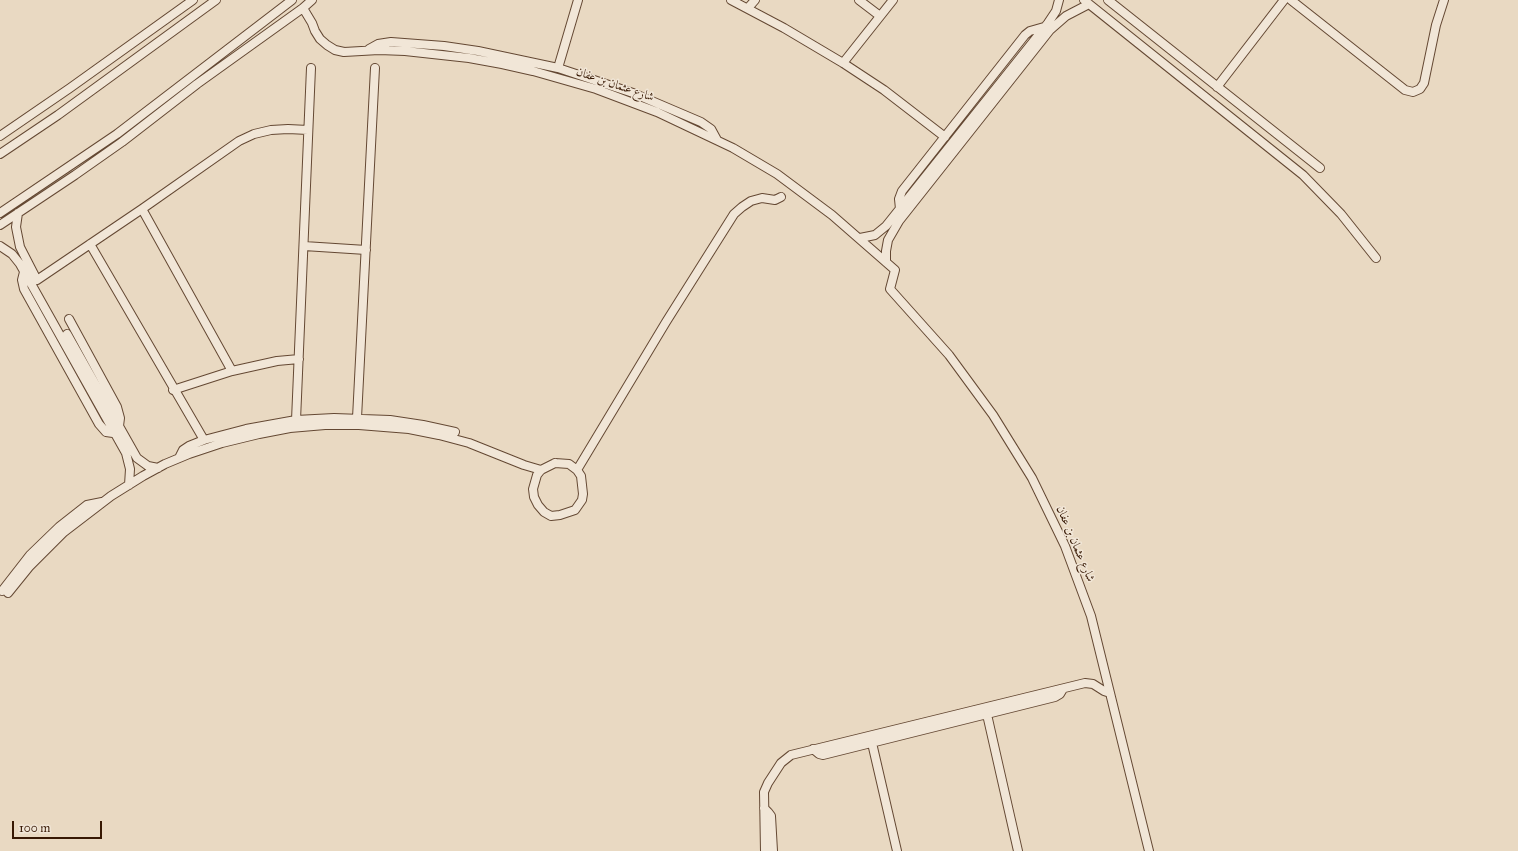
<!DOCTYPE html>
<html>
<head>
<meta charset="utf-8">
<style>
	body { margin:0 }
	#map { position:relative; width:1518px; height:851px; overflow:hidden; background:#e9d9c2; font-family:"IM FELL Great Primer",serif }
	canvas { display:block }
	.scale { position:absolute; left:12px; top:821px; width:90px; height:18px; box-sizing:border-box; border:2px solid #371803; border-top:0; padding-left:5px; font-size:12px; line-height:14px; white-space:nowrap; color:#371803; -webkit-text-stroke:3px #f1e6d7; paint-order:stroke }
</style>
</head>
<body>
<div id="map">
<canvas width="1518" height="851"></canvas>
<div class="scale">100 m</div>
</div>
<script>
const c = document.querySelector('canvas').getContext('2d');
c.lineJoin = 'round';
function toPath(rows) {
  const path = new Path2D();
  for (const r of rows) {
    path.moveTo(r[0], r[1]);
    for (let i = 2; i < r.length; i += 2) path.lineTo(r[i], r[i + 1]);
  }
  return path;
}
function strokePath(path, color, width, dash) {
  c.strokeStyle = color;
  c.lineWidth = width;
  c.lineCap = dash ? 'butt' : 'round';
  c.setLineDash(dash || []);
  c.stroke(path);
}
function drawText(font, color, halo, rows, align = 'center') {
  c.font = font + ' "IM FELL Great Primer",Amiri,serif';
  c.lineWidth = 3;
  c.setLineDash([]);
  c.textBaseline = 'middle';
  c.strokeStyle = halo;
  c.fillStyle = color;
  for (const [text, x, y, turn = 0] of rows) {
    c.save();
    c.translate(x, y);
    c.rotate((+turn || 0) * Math.PI / 180);
    c.textAlign = isNaN(turn) ? turn : align;
    if (halo) c.strokeText(text, 0, 0);
    c.fillText(text, 0, 0);
    c.restore();
  }
}
const minor = toPath([
	[731,0,784,28,843,63,884,90,945,137],
	[859,0,880,16],
	[1084,0,1303,175,1341,214,1376,258],
	[1108,0,1320,168],
	[1291,0,1405,90,1413,92,1420,89,1424,83,1436,25,1444,0],
	[303,8,312,23,315,31,320,39,327,45,335,50,344,52,379,50,405,51,469,58,502,64,533,71,596,89,657,112,733,148,777,174,832,215,895,270,890,289,949,355,993,415,1032,478,1065,546,1091,616,1149,851],
	[748,8,755,0],
	[369,49,378,44,391,42,444,46,478,51,558,68,633,93,701,122,711,129,717,140],
	[843,63,893,0],
	[558,68,578,0],
	[1217,87,1284,0],
	[0,136,70,88,193,0],
	[0,154,58,115,216,0],
	[142,209,232,371],
	[900,209,899,199,902,191,1025,35,1030,31,1044,27],
	[0,213,117,134,292,0],
	[18,213,16,227,20,247,37,280,142,209,239,141,254,134,271,130,288,129,308,130],
	[0,225,75,175,122,142,197,84,303,8,312,0],
	[860,238,875,235,886,226,1048,23,1056,11,1059,0],
	[90,244,204,440],
	[0,246,12,254,20,264,126,453,130,469,129,485],
	[304,246,366,250],
	[886,262,886,251,888,240,899,221,1050,30,1066,16,1089,4],
	[24,272,22,280,24,289,99,424,106,432,113,433],
	[69,319,117,407,120,418,119,426],
	[67,334,137,458,148,466,158,468],
	[173,390,232,371,277,361,299,359],
	[357,418,375,68],
	[296,420,311,68],
	[179,458,183,450,189,446,204,440,246,429,296,420,334,418,390,420,423,425,455,432],
	[555,463,569,464,577,470,581,476,583,494,582,500,575,510,560,515,551,516,544,512,538,505,534,497,533,489,537,475,541,470,555,463],
	[577,470,666,322,734,214,742,207,751,201,762,198,775,200,781,197],
	[2,591,30,555,59,527,87,505,102,502],
	[8,593,29,567,64,532,111,496,143,476,165,464,189,454,222,443,259,434,290,428,325,425,359,425,409,429,439,435,469,443,524,465,541,470],
	[986,710,1018,851],
	[872,743,897,851],
	[813,749,819,754,823,755,1055,697,1060,694,1063,689],
	[764,808,768,812,771,816,773,851],
	[765,851,764,792,768,783,781,763,791,755,1085,683,1093,684,1104,691,1110,693]
]);
const streetNames = [
	["شارع عثمان بن عفان",615,85,19],
	["شارع عثمان بن عفان",1075,544,67]
];
strokePath(minor, '#644833', 10);
strokePath(minor, '#f1e6d7', 8);
drawText('12px', '#371803', '#f1e6d7', streetNames);
</script>
</body>
</html>
